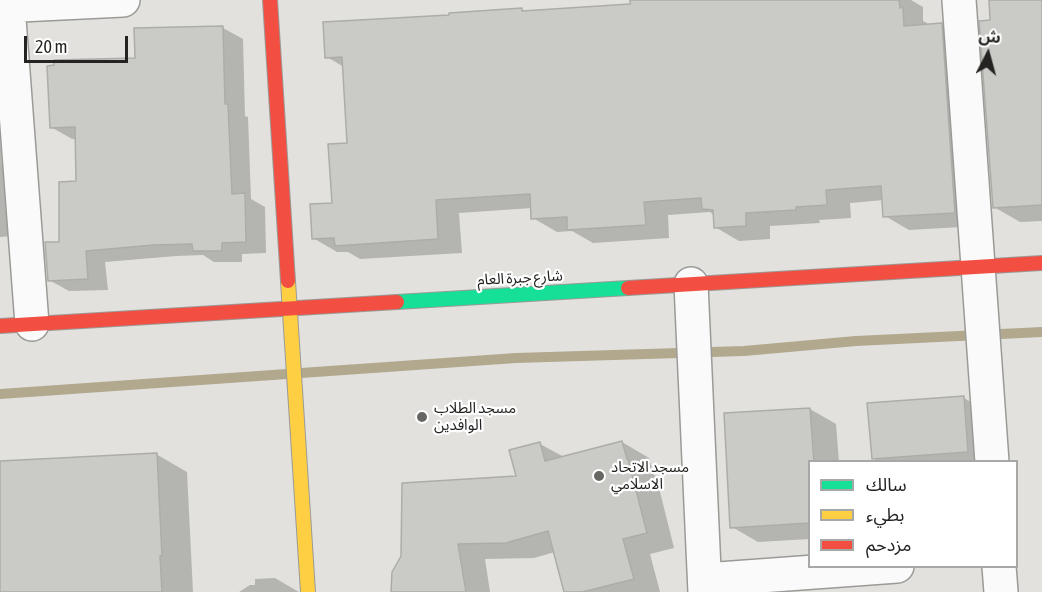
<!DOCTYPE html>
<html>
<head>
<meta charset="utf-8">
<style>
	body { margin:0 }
	#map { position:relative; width:1042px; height:592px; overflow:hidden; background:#e2e1de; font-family:"Asap Condensed","Noto Sans Arabic",sans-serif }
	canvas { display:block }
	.legend { position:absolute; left:808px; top:460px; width:210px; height:108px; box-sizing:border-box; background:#fff; border:2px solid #a7a7a6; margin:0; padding:8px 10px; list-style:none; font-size:18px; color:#242321 }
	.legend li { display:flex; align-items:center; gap:12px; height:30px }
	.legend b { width:30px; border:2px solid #a7a7a6 }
	.north { position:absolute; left:958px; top:24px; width:60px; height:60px; -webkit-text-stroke:4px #fff; paint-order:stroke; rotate:6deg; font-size:16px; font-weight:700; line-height:24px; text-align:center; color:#242321 }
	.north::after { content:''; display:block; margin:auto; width:21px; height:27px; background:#242321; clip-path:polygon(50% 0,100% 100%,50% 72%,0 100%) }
	.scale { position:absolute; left:24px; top:36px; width:104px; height:27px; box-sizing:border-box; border:3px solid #242321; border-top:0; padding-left:8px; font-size:18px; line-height:21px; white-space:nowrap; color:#242321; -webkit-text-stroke:4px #fff; paint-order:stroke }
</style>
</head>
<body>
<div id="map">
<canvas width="1042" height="592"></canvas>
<ul class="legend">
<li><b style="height:8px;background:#16e098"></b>سالك</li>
<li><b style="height:8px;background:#ffcf43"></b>بطيء</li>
<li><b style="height:8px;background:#f24e42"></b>مزدحم</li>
</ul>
<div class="north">ش</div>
<div class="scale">20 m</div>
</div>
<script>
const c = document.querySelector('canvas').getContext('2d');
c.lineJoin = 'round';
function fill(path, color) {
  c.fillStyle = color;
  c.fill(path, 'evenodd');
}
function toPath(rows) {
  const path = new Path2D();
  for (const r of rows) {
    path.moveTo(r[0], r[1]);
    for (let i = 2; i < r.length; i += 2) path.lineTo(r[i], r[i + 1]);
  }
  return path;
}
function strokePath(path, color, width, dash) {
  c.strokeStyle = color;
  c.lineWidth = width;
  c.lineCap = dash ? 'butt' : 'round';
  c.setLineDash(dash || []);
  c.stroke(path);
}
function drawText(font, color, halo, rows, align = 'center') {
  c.font = font + ' "Asap Condensed","Noto Sans Arabic",sans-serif';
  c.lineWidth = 4.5;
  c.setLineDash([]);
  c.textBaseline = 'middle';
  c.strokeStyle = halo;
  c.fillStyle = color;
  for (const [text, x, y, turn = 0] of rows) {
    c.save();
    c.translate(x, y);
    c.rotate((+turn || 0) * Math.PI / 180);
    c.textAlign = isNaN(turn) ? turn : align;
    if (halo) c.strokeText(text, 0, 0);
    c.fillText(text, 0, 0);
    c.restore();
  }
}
const shadow = toPath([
	[685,0,911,0,923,7,923,21,927,23,927,26,942,25,966,39,979,226,909,230,885,216,884,200,850,203,851,218,819,220,820,223,770,226,770,239,739,241,715,227,714,215,710,212,668,215,669,238,593,243,572,231,557,232,533,218,532,208,459,213,462,253,360,259,348,252,337,252,313,238,333,204,349,144,344,67,327,57,451,16,521,10,526,12],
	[990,0,1042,0,1042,221,1020,222,994,207,992,22],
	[223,28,243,39,245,116,248,117,251,199,265,207,266,253,242,254,242,262,214,262,203,255,176,256,105,262,108,290,69,291,49,280,61,243,78,182,76,139,72,139,51,127,136,60],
	[0,135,2,165,9,169,14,236,0,237],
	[964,398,990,413,994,462,879,462,873,458],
	[810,409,836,424,839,462,810,462,810,539,758,542,732,527],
	[622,442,649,458,654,475,656,476,674,548,650,554,660,592,565,592,555,552,534,558,485,559,490,592,392,592,518,477,540,444,564,457],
	[156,454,187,472,193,592,0,592,0,462],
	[275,578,299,592,239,592,250,585,255,585,255,579]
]);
const stream = toPath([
	[0,394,516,358,744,351,856,341,1042,332]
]);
const building = toPath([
	[630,0,899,0,900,8,903,7,904,26,942,23,955,213,883,217,881,186,826,190,827,205,796,207,796,210,746,213,746,226,714,228,713,210,702,209,701,198,644,202,646,225,567,230,567,217,531,219,530,194,436,200,438,239,335,246,334,238,312,239,310,204,332,203,328,144,347,143,342,57,325,58,323,22,449,15,449,13,522,8,522,11,630,4,630,0],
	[989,0,1042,0,1042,205,993,208,979,21,990,20,989,0],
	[223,26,225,104,228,104,232,194,245,193,246,242,222,243,222,251,193,251,192,244,154,245,86,251,88,279,48,281,45,242,59,242,59,182,76,181,75,127,50,128,47,66,54,65,54,60,135,58,134,28,223,26],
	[964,396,968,452,872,459,867,403,964,396],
	[810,408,814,462,810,462,810,523,730,528,724,413,810,408],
	[622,441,627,459,628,459,647,533,623,539,634,579,582,592,564,592,548,531,506,543,458,544,466,592,391,592,392,572,401,556,402,483,516,476,509,450,540,442,545,461,622,441],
	[157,453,162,556,160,556,162,592,0,592,0,461,157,453]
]);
const street = toPath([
	[959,0,992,462],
	[0,6,123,0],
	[8,6,32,324],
	[691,284,705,592],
	[999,566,1001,592],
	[705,580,897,566]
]);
const fast = toPath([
	[397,302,628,288]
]);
const slow = toPath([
	[288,281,308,592]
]);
const jam = toPath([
	[270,0,288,281],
	[628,288,1042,263],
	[0,326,397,302]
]);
const markers = [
	[422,417,6,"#666663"],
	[599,476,6,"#666663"]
];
const streetNames = [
	["شارع جبرة العام",520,278,-3]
];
const poiNames = [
	["مسجد الطلاب",434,408],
	["الوافدين",434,425],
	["مسجد الاتحاد",611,467],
	["الاسلامي",611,484]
];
fill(shadow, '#0003');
strokePath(stream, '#b1a88e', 10);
fill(building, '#cacac7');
strokePath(building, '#acaca9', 1.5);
strokePath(street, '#9a9a97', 36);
strokePath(fast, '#9a9a97', 16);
strokePath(slow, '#9a9a97', 16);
strokePath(jam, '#9a9a97', 16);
strokePath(street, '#fbfafa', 33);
strokePath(fast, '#16e098', 14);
strokePath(slow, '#ffcf43', 14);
strokePath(jam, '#f24e42', 14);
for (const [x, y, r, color] of markers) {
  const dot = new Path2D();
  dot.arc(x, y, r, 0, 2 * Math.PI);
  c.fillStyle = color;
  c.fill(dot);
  strokePath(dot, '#fff', 2);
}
drawText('15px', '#242321', '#fff', streetNames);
drawText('15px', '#242321', '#fff', poiNames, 'left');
</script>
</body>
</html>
